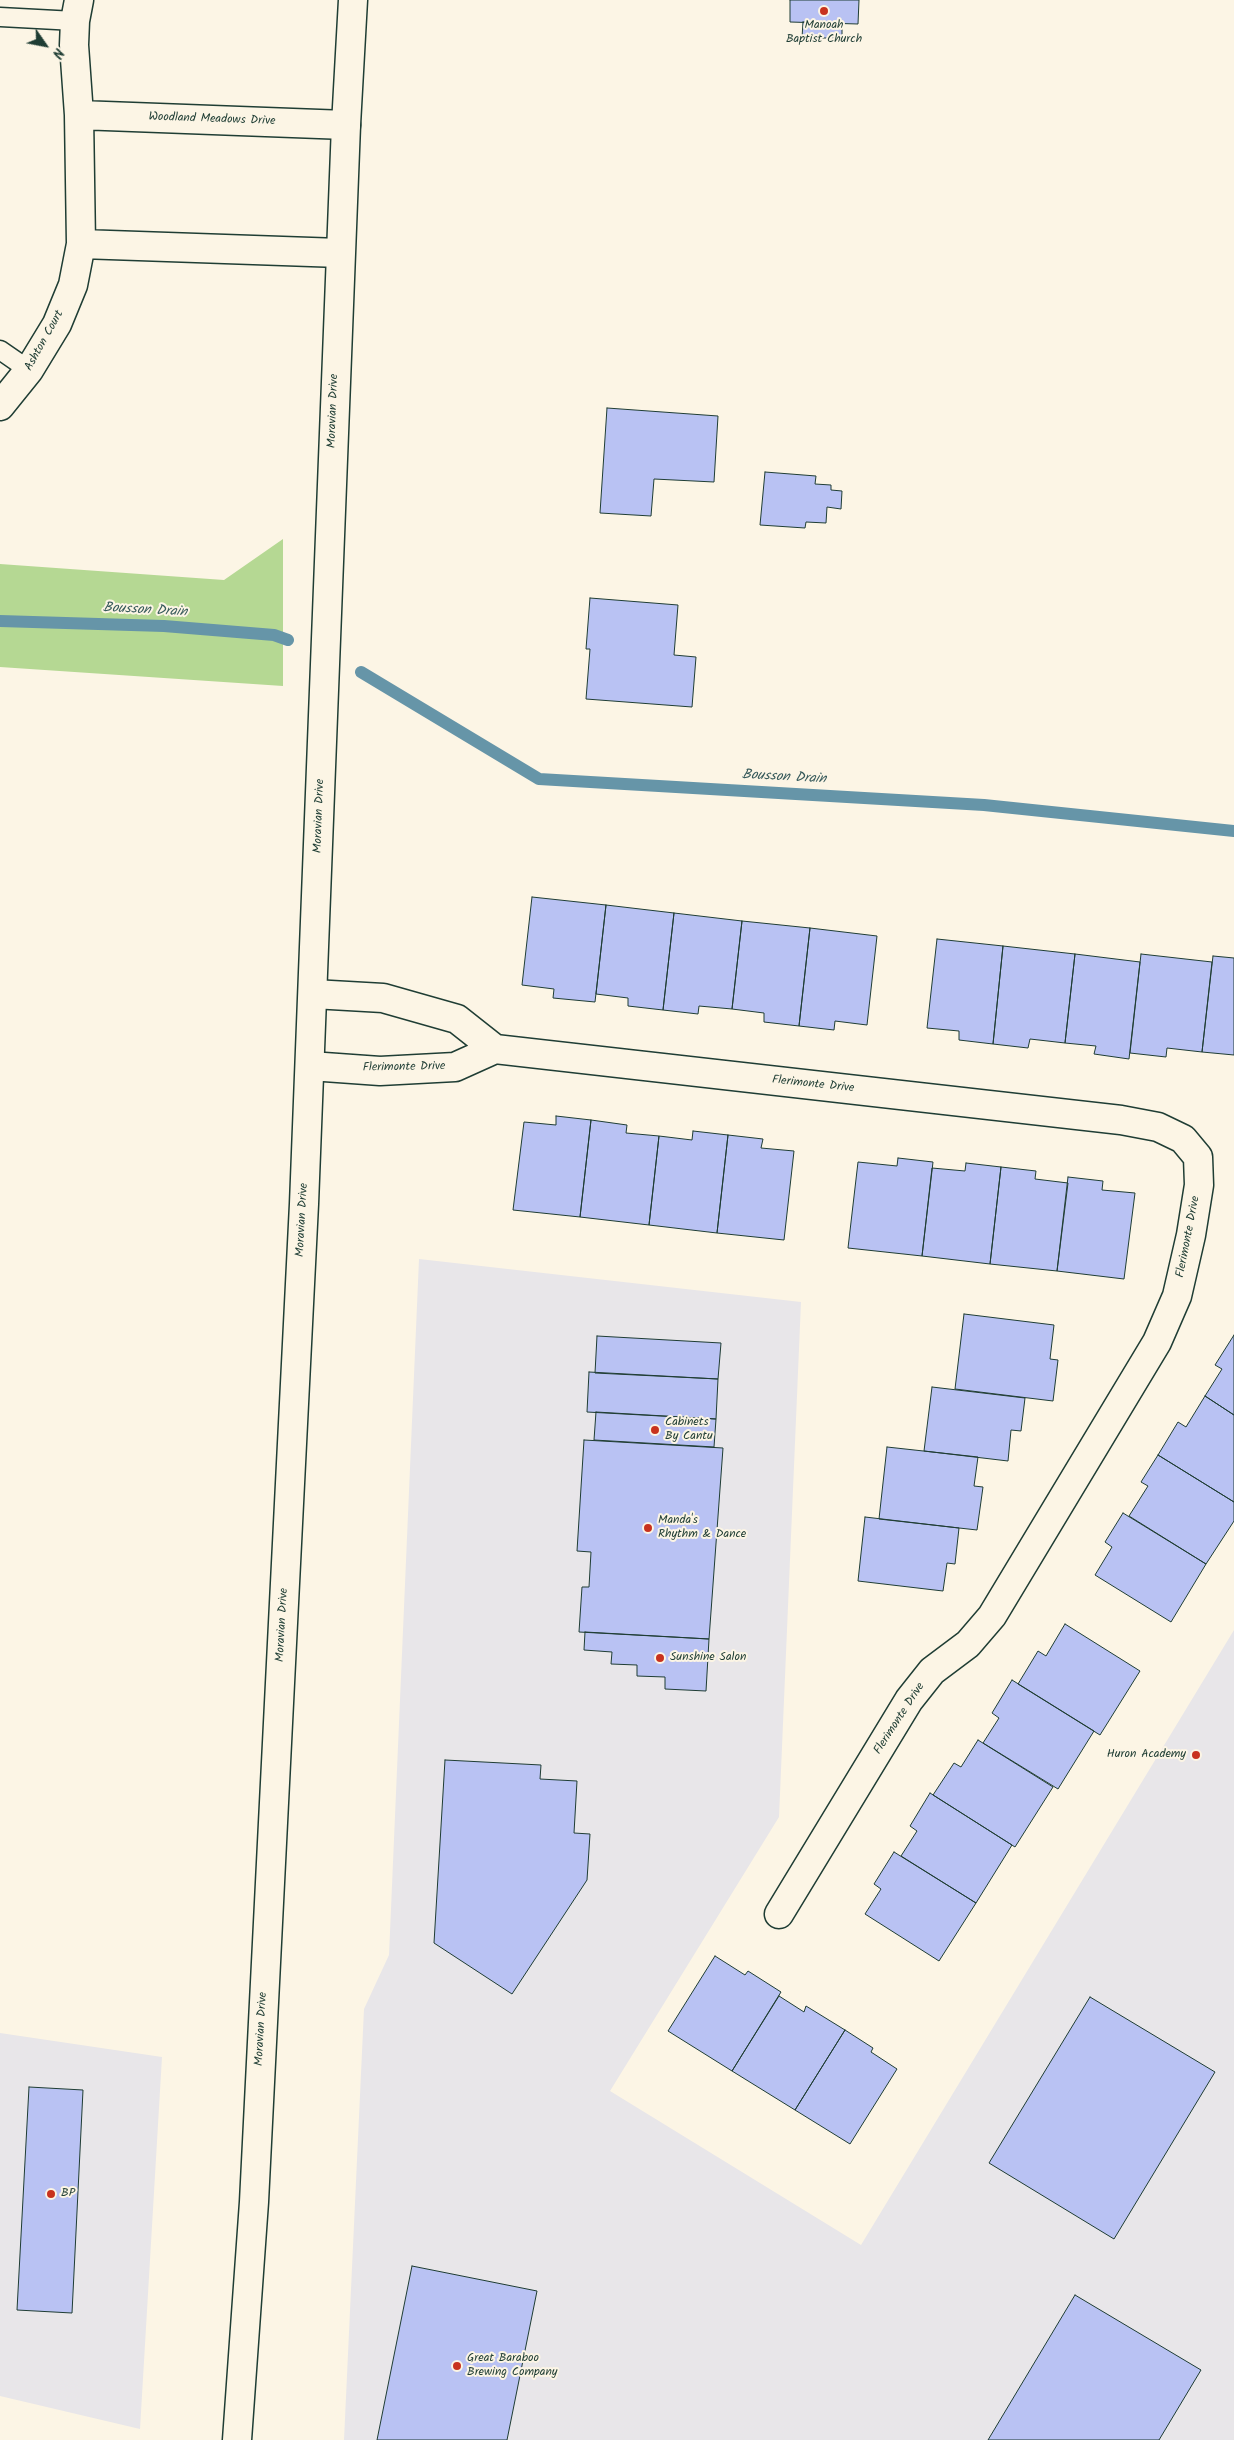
<!DOCTYPE html>
<html>
<head>
<meta charset="utf-8">
<style>
	body { margin:0 }
	#map { position:relative; width:1234px; height:2440px; overflow:hidden; background:#fcf5e5; font-family:Kalam,sans-serif }
	canvas { display:block }
	.north { position:absolute; left:20px; top:20px; width:50px; height:50px; -webkit-text-stroke:4px #fcf5e5; paint-order:stroke; rotate:123deg; font-size:14px; font-weight:700; line-height:20px; text-align:center; color:#1f3d34 }
	.north::after { content:''; display:block; margin:auto; width:18px; height:22px; background:#1f3d34; clip-path:polygon(50% 0,100% 100%,50% 72%,0 100%) }
</style>
</head>
<body>
<div id="map">
<canvas width="1234" height="2440"></canvas>
<div class="north">N</div>
</div>
<script>
const c = document.querySelector('canvas').getContext('2d');
c.lineJoin = 'round';
function fill(path, color) {
  c.fillStyle = color;
  c.fill(path, 'evenodd');
}
function toPath(rows) {
  const path = new Path2D();
  for (const r of rows) {
    path.moveTo(r[0], r[1]);
    for (let i = 2; i < r.length; i += 2) path.lineTo(r[i], r[i + 1]);
  }
  return path;
}
function strokePath(path, color, width, dash) {
  c.strokeStyle = color;
  c.lineWidth = width;
  c.lineCap = dash ? 'butt' : 'round';
  c.setLineDash(dash || []);
  c.stroke(path);
}
function drawText(font, color, halo, rows, align = 'center') {
  c.font = font + ' Kalam,sans-serif';
  c.lineWidth = 4;
  c.setLineDash([]);
  c.textBaseline = 'middle';
  c.strokeStyle = halo;
  c.fillStyle = color;
  for (const [text, x, y, turn = 0] of rows) {
    c.save();
    c.translate(x, y);
    c.rotate((+turn || 0) * Math.PI / 180);
    c.textAlign = isNaN(turn) ? turn : align;
    if (halo) c.strokeText(text, 0, 0);
    c.fillText(text, 0, 0);
    c.restore();
  }
}
const built = toPath([
	[419,1259,801,1302,779,1817,610,2091,861,2245,1234,1630,1234,2440,344,2440,364,2009,389,1955],
	[0,2033,162,2057,140,2429,0,2396]
]);
const green = toPath([
	[283,539,283,686,0,667,0,564,224,580]
]);
const stream = toPath([
	[0,621,164,626,274,635,288,640],
	[361,672,539,779,984,805,1234,831]
]);
const building = toPath([
	[790,0,859,0,858,24,790,22,790,0],
	[803,22,842,23,842,38,802,38,803,22],
	[607,408,718,416,714,482,654,479,651,516,600,513,607,408],
	[765,472,816,476,815,484,831,485,831,490,842,491,841,509,827,507,826,523,806,522,805,528,760,525,765,472],
	[590,598,678,605,674,655,696,657,692,707,586,699,590,649,586,649,590,598],
	[532,897,606,905,595,1002,553,998,554,989,522,985,532,897],
	[606,905,674,913,663,1010,628,1006,628,998,596,994,606,905],
	[674,913,742,921,732,1009,699,1006,698,1014,663,1010,674,913],
	[742,921,810,928,799,1026,764,1022,764,1013,732,1009,742,921],
	[810,928,877,936,867,1025,835,1021,834,1030,799,1026,810,928],
	[937,939,1003,946,993,1044,959,1040,959,1031,927,1028,937,939],
	[1003,946,1075,954,1065,1043,1030,1039,1028,1048,993,1044,1003,946],
	[1075,954,1140,962,1129,1059,1094,1054,1096,1046,1065,1043,1075,954],
	[1141,954,1212,962,1202,1052,1167,1048,1166,1057,1130,1053,1141,954],
	[1213,956,1234,958,1234,1055,1202,1052,1213,956],
	[556,1116,591,1120,580,1217,513,1210,524,1122,556,1125,556,1116],
	[591,1120,627,1125,626,1133,659,1136,649,1225,580,1217,591,1120],
	[693,1131,728,1135,717,1233,649,1225,659,1136,692,1140,693,1131],
	[728,1135,763,1139,761,1148,794,1151,784,1240,717,1233,728,1135],
	[898,1158,933,1162,922,1256,848,1248,858,1162,897,1166,898,1158],
	[966,1163,1001,1167,990,1264,922,1256,932,1168,965,1171,966,1163],
	[1001,1167,1036,1171,1035,1179,1068,1183,1057,1271,990,1264,1001,1167],
	[1068,1177,1103,1181,1102,1190,1135,1193,1124,1279,1057,1271,1068,1177],
	[964,1314,1054,1325,1050,1359,1058,1360,1053,1401,955,1389,964,1314],
	[1234,1335,1234,1415,1205,1396,1222,1369,1215,1365,1234,1335],
	[597,1336,721,1343,718,1379,595,1373,597,1336],
	[589,1372,718,1379,716,1419,587,1412,589,1372],
	[932,1387,1025,1398,1021,1431,1011,1430,1008,1461,924,1451,932,1387],
	[1205,1396,1234,1415,1234,1502,1158,1455,1178,1422,1186,1427,1205,1396],
	[596,1412,716,1419,714,1447,594,1440,596,1412],
	[584,1440,723,1448,709,1639,579,1632,582,1587,589,1587,591,1552,577,1551,584,1440],
	[887,1447,978,1457,974,1486,983,1487,977,1530,879,1519,887,1447],
	[1158,1455,1234,1502,1234,1521,1206,1564,1129,1516,1148,1486,1141,1482,1158,1455],
	[1123,1513,1206,1564,1171,1622,1095,1575,1112,1547,1105,1542,1123,1513],
	[865,1517,959,1528,955,1564,947,1563,943,1591,858,1581,865,1517],
	[1065,1624,1140,1671,1100,1735,1018,1684,1038,1651,1046,1656,1065,1624],
	[585,1632,709,1639,706,1691,665,1689,665,1677,637,1676,637,1665,611,1664,612,1652,584,1650,585,1632],
	[1012,1680,1094,1731,1058,1789,983,1743,999,1718,992,1713,1012,1680],
	[978,1740,1053,1787,1015,1847,933,1795,954,1763,961,1767,978,1740],
	[445,1760,541,1765,540,1779,577,1781,574,1833,590,1834,587,1880,512,1994,434,1943,445,1760],
	[930,1793,1012,1845,976,1903,901,1856,917,1831,910,1826,930,1793],
	[894,1852,976,1903,939,1961,865,1914,881,1889,874,1884,894,1852],
	[715,1956,745,1975,748,1971,781,1992,732,2071,668,2031,715,1956],
	[779,1996,804,2012,806,2006,845,2030,795,2110,732,2071,779,1996],
	[1090,1997,1215,2072,1114,2239,989,2163,1090,1997],
	[845,2030,873,2048,871,2052,897,2069,850,2144,795,2110,845,2030],
	[29,2087,83,2090,72,2313,17,2310,29,2087],
	[412,2266,537,2291,507,2440,377,2440,412,2266],
	[1075,2295,1201,2370,1159,2440,988,2440,1075,2295]
]);
const service = toPath([
	[0,17,75,21],
	[0,350,29,370]
]);
const minor = toPath([
	[79,115,346,125],
	[81,244,340,253],
	[0,406,29,370,57,324,73,285,81,244,79,115,74,45,75,21,79,0],
	[495,1049,1121,1120,1158,1127,1183,1139,1198,1157,1199,1185,1191,1235,1177,1296,1157,1342,992,1616,968,1644,932,1671,909,1700,779,1914],
	[310,1066,380,1071,455,1067,495,1049,457,1019,383,998,313,994]
]);
const tertiary = toPath([
	[237,2440,254,2202,304,1204,346,125,353,0]
]);
const markers = [
	[824,11,5,"#c8321e"],
	[655,1430,5,"#c8321e"],
	[648,1528,5,"#c8321e"],
	[660,1658,5,"#c8321e"],
	[1196,1755,5,"#c8321e"],
	[51,2194,5,"#c8321e"],
	[457,2366,5,"#c8321e"]
];
const poiNames = [
	["Manoah",824,26,"center"],
	["Baptist Church",824,40,"center"],
	["Cabinets",665,1423],
	["By Cantu",665,1437],
	["Manda's",658,1521],
	["Rhythm & Dance",658,1535],
	["Sunshine Salon",670,1658],
	["Huron Academy",1186,1755,"right"],
	["BP",61,2194],
	["Great Baraboo",467,2359],
	["Brewing Company",467,2373]
];
const streetNames = [
	["Woodland Meadows Drive",212,120,2],
	["Ashton Court",45,341,-61],
	["Moravian Drive",334,411,-88],
	["Moravian Drive",320,816,-88],
	["Flerimonte Drive",404,1068,-1],
	["Flerimonte Drive",813,1085,6],
	["Moravian Drive",303,1220,-87],
	["Flerimonte Drive",1189,1237,-79],
	["Moravian Drive",283,1625,-87],
	["Flerimonte Drive",900,1719,-57],
	["Moravian Drive",262,2029,-87]
];
const waterNames = [
	["Bousson Drain",145,611,3],
	["Bousson Drain",784,778,3]
];
fill(built, '#e8e6e9');
fill(green, '#b5d893');
strokePath(stream, '#6695a8', 12);
fill(building, '#b9c2f3');
strokePath(building, '#1f3d34', 1);
strokePath(service, '#1f3d34', 21);
strokePath(minor, '#1f3d34', 31);
strokePath(tertiary, '#1f3d34', 31);
strokePath(service, '#fcf5e5', 18);
strokePath(minor, '#fcf5e5', 28);
strokePath(tertiary, '#fcf5e5', 28);
for (const [x, y, r, color] of markers) {
  const dot = new Path2D();
  dot.arc(x, y, r, 0, 2 * Math.PI);
  c.fillStyle = color;
  c.fill(dot);
  strokePath(dot, '#fcf5e5', 2);
}
drawText('12px', '#1f3d34', '#fcf5e5', poiNames, 'left');
drawText('12px', '#1f3d34', '#fcf5e5', streetNames);
drawText('italic 14px', '#375a5b', '#fcf5e5', waterNames);
</script>
</body>
</html>
